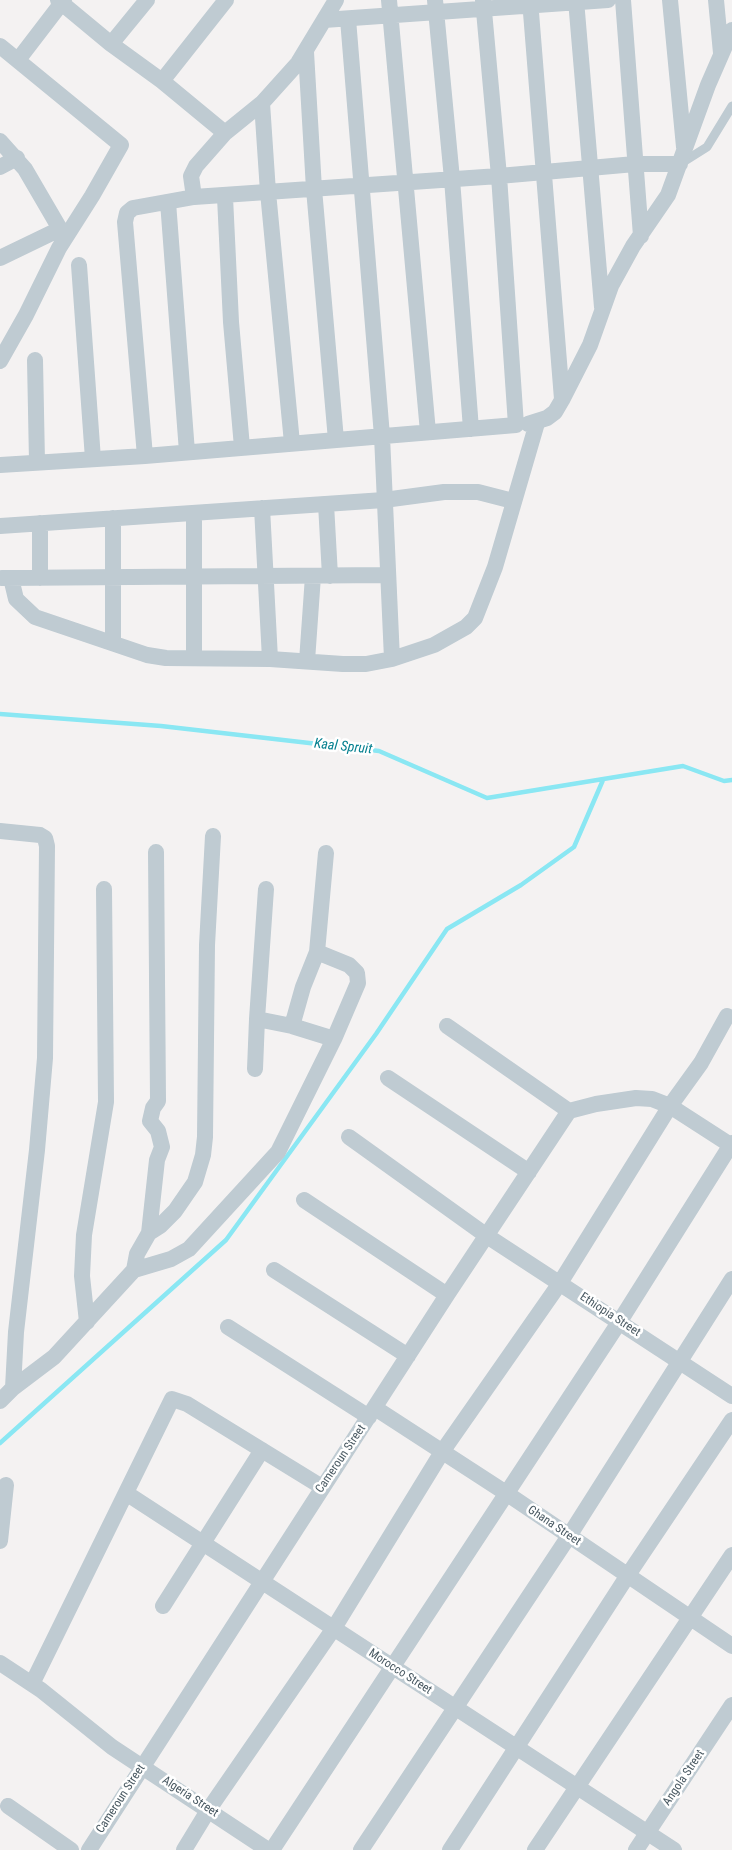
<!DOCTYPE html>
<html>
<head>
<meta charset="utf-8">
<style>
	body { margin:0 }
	canvas { display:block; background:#f4f2f2 }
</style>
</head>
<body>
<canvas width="732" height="1850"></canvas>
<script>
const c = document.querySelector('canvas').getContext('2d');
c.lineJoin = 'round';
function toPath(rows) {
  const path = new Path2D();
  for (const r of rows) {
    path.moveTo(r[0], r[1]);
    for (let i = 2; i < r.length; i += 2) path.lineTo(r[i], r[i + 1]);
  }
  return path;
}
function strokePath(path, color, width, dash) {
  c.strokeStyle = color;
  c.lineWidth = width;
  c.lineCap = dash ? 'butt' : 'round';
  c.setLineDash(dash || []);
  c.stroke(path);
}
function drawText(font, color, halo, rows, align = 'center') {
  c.font = font + ' "Roboto Condensed",sans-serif';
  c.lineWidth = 5;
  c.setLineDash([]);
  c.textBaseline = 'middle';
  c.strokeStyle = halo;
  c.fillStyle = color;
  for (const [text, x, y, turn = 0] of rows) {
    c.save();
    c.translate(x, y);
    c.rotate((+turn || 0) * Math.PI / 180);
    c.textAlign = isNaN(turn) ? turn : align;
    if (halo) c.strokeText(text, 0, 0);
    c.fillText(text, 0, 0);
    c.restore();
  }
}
const stream = toPath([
	[0,714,161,726,379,751,487,798,683,766,724,781,732,780],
	[0,1443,226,1240,376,1034,447,929,521,885,574,847,603,780]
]);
const service = toPath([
	[680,164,707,147,732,106]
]);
const minor = toPath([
	[58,0,111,44,162,81,226,0],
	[389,0,428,432],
	[435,0,452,179,471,429],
	[530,0,562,399],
	[576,0,602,307],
	[623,0,641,236],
	[670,0,684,147],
	[716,0,721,53],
	[348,19,382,436,392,659],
	[324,20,608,0],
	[111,44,147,0],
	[0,46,121,145,92,196,59,248,26,315,0,361],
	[306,52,314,189,336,440],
	[18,60,64,0],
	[162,81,225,133],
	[262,103,268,192,292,443],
	[0,141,25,169,60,229,67,234],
	[0,167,17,158],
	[194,197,191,176,196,166,225,133,262,103,298,63,336,0],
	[225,197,231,322,242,447],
	[168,202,187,452],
	[0,258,60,229],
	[79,265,93,459],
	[35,360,37,462],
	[528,424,547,418,555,412,562,400,590,345,611,286,633,246,668,195,708,85,732,30],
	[145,456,125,222,127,213,133,208,194,197,499,176,635,164,680,164],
	[0,465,145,456,516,425,499,176,483,0],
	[326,504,330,576],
	[262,508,270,659],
	[40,523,40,578],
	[0,526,384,500,444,492,478,492,513,501],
	[2,578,388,575],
	[11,578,16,599,35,617,147,655,166,658,270,659,343,664,366,664,392,659,434,645,466,627,475,618,495,567,537,423],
	[113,643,113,518],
	[194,658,194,513],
	[307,661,313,576],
	[0,831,40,835,45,838,47,846,45,1058,37,1150,16,1332,13,1388],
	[266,889,257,1019,292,1026],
	[317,952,303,987,292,1026,334,1039],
	[447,1026,569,1111],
	[255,1069,257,1019],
	[388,1078,529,1172],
	[349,1137,487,1236,732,1396],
	[304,1200,447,1295],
	[149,1233,160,1226,175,1211,195,1182,203,1155,205,1137,207,945,213,836],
	[134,1270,137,1254,149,1233,157,1160,162,1147,158,1131,150,1121,153,1108,158,1101,156,852],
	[274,1270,408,1356],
	[87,1322,82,1276,84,1235,106,1102,104,889],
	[228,1327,369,1417],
	[0,1401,13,1388,54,1357,134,1270,171,1259,189,1249,278,1152,334,1039,358,983,357,973,349,965,317,952,326,853],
	[375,1408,506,1493,732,1646],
	[126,1493,674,1850],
	[0,1541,6,1485],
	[163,1606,262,1450],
	[0,1663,41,1690,112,1747,268,1850],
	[32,1684,172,1399,187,1404,322,1487],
	[8,1806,71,1850],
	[89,1850,447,1295,569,1111,596,1104,636,1098,652,1099,670,1106,732,1146],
	[184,1850,209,1809,334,1628,442,1452,560,1283,670,1106,701,1063,727,1016],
	[272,1850,620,1321,732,1143],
	[361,1850,569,1536,732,1279],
	[450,1850,628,1575,732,1420],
	[535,1850,732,1555],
	[636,1850,732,1705]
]);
const streetNames = [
	["Ethiopia Street",610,1315,33],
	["Cameroun Street",341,1459,-56],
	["Ghana Street",554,1526,34],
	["Morocco Street",400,1672,33],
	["Angola Street",684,1778,-56],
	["Algeria Street",190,1797,33],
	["Cameroun Street",121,1799,-57]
];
const waterNames = [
	["Kaal Spruit",343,747,6]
];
strokePath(stream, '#8ae7f3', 4.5);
strokePath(service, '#bfcbd2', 9);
strokePath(minor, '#bfcbd2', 16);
drawText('12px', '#485861', '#fff', streetNames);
drawText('italic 14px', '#068090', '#fff', waterNames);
</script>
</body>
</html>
